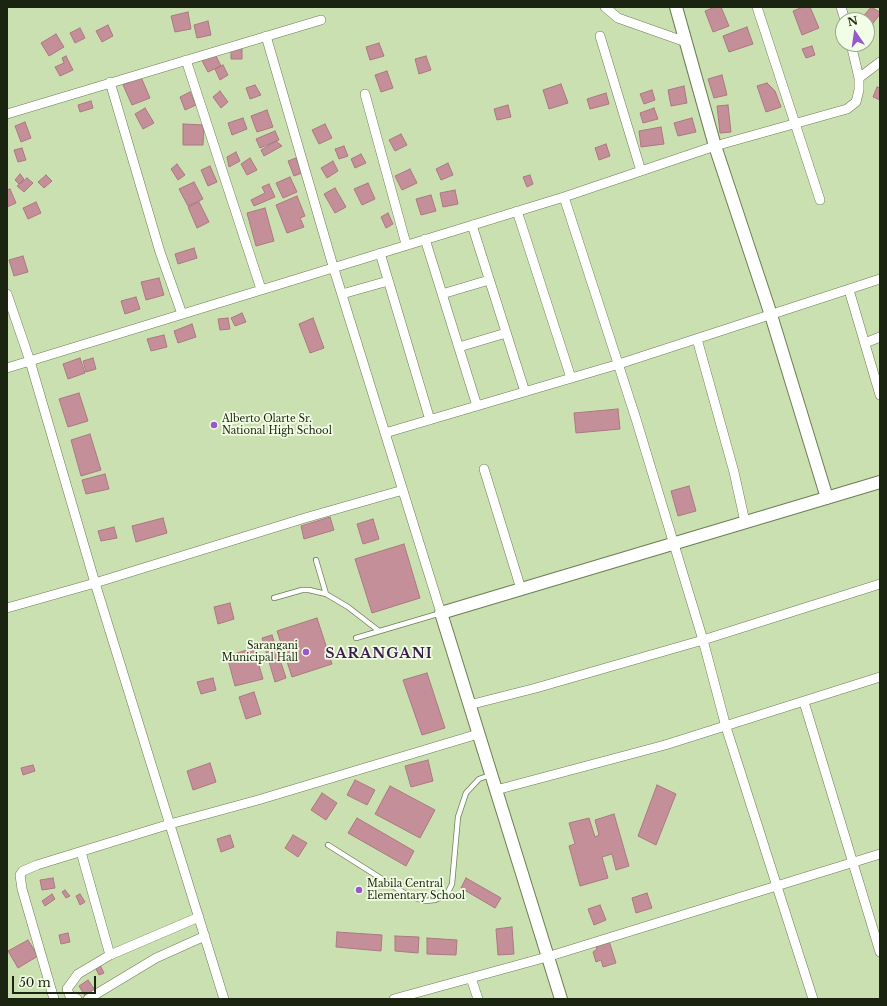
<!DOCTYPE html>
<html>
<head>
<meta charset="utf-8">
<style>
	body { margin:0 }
	#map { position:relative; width:887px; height:1006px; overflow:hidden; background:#cbe0b1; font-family:"Libre Baskerville",serif }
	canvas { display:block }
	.frame { position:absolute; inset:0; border:8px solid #1b2311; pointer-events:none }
	.north { position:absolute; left:835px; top:12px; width:40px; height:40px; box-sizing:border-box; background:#f2fde5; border:1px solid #9ca690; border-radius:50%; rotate:347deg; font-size:11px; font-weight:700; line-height:16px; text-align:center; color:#1b2311 }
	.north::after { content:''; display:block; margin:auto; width:14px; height:18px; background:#9857cd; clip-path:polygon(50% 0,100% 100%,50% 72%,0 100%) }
	.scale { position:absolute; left:12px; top:976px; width:84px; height:18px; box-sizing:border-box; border:2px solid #1b2311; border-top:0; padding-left:5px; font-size:12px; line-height:14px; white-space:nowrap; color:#1b2311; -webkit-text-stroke:3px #f2fde5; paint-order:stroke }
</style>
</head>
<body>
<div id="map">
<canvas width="887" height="1006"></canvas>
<div class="frame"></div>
<div class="north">N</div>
<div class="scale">50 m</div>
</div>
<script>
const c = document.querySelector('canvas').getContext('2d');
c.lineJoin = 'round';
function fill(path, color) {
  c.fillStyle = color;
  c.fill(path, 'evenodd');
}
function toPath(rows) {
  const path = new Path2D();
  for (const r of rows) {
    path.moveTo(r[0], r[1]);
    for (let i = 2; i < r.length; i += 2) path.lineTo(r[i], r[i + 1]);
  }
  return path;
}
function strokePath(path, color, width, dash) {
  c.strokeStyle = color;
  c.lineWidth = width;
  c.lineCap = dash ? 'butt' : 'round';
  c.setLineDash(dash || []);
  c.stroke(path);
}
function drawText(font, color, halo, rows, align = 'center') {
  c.font = font + ' "Libre Baskerville",serif';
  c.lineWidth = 3.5;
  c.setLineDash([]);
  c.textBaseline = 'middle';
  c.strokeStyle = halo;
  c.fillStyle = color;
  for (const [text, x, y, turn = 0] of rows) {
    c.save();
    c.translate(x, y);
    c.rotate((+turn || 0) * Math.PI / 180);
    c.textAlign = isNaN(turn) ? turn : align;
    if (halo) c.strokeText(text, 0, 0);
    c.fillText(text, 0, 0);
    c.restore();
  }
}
const building = toPath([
	[715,7,721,7,729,26,713,32,705,11,715,7],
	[803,7,810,7,819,28,802,35,793,11,803,7],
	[871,7,880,12,880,14,871,26,867,23,867,20,861,19,871,7],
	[188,12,191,29,175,32,171,16,188,12],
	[208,21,211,35,197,38,194,25,208,21],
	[108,25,113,36,102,42,96,31,108,25],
	[747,27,753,44,729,52,723,36,747,27],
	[80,28,85,38,75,43,70,33,80,28],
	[56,34,64,47,49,56,41,43,56,34],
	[379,43,384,56,370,60,366,47,379,43],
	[812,46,815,55,806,58,802,49,812,46],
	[231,48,242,48,242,59,231,59,231,48],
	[214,52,221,66,208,72,201,59,214,52],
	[66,56,73,70,60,76,55,67,64,63,62,58,66,56],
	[426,56,431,70,419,74,415,59,426,56],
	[223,65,228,75,220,80,215,69,223,65],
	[387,71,393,88,381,92,375,75,387,71],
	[722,75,727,95,714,98,708,79,722,75],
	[141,77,150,98,132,105,123,85,141,77],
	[767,83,775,91,781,107,766,112,757,86,767,83],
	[561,84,568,103,549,109,543,90,561,84],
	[255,85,261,95,250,99,246,88,255,85],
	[684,86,687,103,671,106,668,90,684,86],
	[877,87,880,88,880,100,873,97,877,87],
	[652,90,655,100,644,104,640,94,652,90],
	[220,91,228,102,221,108,213,97,220,91],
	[190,92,196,105,185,110,180,97,190,92],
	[606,93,609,104,590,109,587,99,606,93],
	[91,101,93,108,80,112,78,105,91,101],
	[508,105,511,117,497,120,494,109,508,105],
	[728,105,731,132,720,133,717,106,728,105],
	[145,108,154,123,143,129,135,114,145,108],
	[654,108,658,119,643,123,640,113,654,108],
	[267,110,273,127,257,132,251,116,267,110],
	[243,118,247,129,232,135,228,123,243,118],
	[692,118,696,132,678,136,674,123,692,118],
	[25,122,31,138,21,142,15,126,25,122],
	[183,124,204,125,203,145,183,145,183,124],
	[325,124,332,138,319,144,312,130,325,124],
	[661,127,664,144,641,147,639,131,661,127],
	[275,131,279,140,260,148,256,139,275,131],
	[401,134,407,145,395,151,389,140,401,134],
	[276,141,282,146,264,156,261,150,276,141],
	[606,144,610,156,599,160,595,148,606,144],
	[344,146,348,156,339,159,335,149,344,146],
	[22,148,26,160,18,162,14,150,22,148],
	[236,152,240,161,229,167,227,157,236,152],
	[361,154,366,163,355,168,351,159,361,154],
	[250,158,257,170,247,175,241,164,250,158],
	[296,158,302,173,294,176,288,161,296,158],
	[333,161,338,171,327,178,321,168,333,161],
	[448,163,453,175,441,180,436,169,448,163],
	[177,164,185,175,178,180,171,169,177,164],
	[210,166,217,182,208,186,201,170,210,166],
	[410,169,417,183,402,190,395,176,410,169],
	[20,174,24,179,19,184,15,180,20,174],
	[46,175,52,181,44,188,38,182,46,175],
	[530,175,533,184,527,187,523,177,530,175],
	[290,177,297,192,283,198,276,183,290,177],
	[27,178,33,183,24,192,17,186,27,178],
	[194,182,203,199,188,206,179,189,194,182],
	[368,183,375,199,362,205,354,189,368,183],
	[269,184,275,197,254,206,251,200,265,193,262,187,269,184],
	[335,188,346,207,335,213,324,194,335,188],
	[10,189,16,203,7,207,7,190,10,189],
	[455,190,458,204,443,207,440,193,455,190],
	[431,195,436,211,421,215,416,199,431,195],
	[297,196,305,216,300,218,304,227,287,233,276,205,297,196],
	[36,202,41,213,28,219,23,208,36,202],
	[199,202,209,222,197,228,188,207,199,202],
	[265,208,274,241,256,246,247,213,265,208],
	[388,213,393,224,386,228,381,217,388,213],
	[194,248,197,258,178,264,175,254,194,248],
	[23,256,28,272,14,276,9,260,23,256],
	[159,278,164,295,146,300,141,282,159,278],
	[136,297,140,309,125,314,121,301,136,297],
	[242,313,246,322,235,326,231,318,242,313],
	[228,318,230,329,220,330,218,319,228,318],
	[313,318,324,348,310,353,299,324,313,318],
	[192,324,196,337,178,343,174,331,192,324],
	[164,335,167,347,151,351,147,339,164,335],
	[80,358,85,373,68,379,63,364,80,358],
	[93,358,96,369,86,372,83,361,93,358],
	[79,393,88,421,68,427,59,399,79,393],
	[618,409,620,429,576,433,574,413,618,409],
	[90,434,101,470,81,476,71,440,90,434],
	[105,474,109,489,86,494,82,480,105,474],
	[689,486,696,511,678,516,671,491,689,486],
	[330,517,334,530,304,539,301,526,330,517],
	[163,518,167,533,136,542,132,526,163,518],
	[373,519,379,539,363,544,357,524,373,519],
	[114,527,117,538,101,541,98,531,114,527],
	[404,544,420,598,372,613,355,559,404,544],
	[230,603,234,619,218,624,214,607,230,603],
	[317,618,332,664,292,677,277,631,317,618],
	[272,635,286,678,275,682,262,638,272,635],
	[254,648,263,679,235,686,227,656,254,648],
	[427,673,445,728,422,735,403,680,427,673],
	[213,678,216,690,201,694,197,682,213,678],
	[254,692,261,714,246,719,239,697,254,692],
	[428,760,433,781,411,787,405,766,428,760],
	[210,763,216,782,193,790,187,771,210,763],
	[33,765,35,771,23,775,21,768,33,765],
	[355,780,375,790,367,805,347,795,355,780],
	[657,785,676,794,656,845,638,836,657,785],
	[390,786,435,810,420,838,375,814,390,786],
	[322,793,337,803,326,820,311,810,322,793],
	[614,814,629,866,616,870,612,854,602,857,608,878,580,886,569,846,575,844,569,823,589,818,595,837,599,835,595,820,614,814],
	[357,818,414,851,406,866,348,833,357,818],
	[230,835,234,847,221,852,217,839,230,835],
	[293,835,307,843,298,857,285,848,293,835],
	[53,878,55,888,42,890,40,880,53,878],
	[466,878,501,898,495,908,461,888,466,878],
	[65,890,70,896,66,898,62,892,65,890],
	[647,893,652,908,636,913,632,898,647,893],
	[52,894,55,899,45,906,42,901,52,894],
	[80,894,85,902,80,905,76,896,80,894],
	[600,905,606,920,594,925,588,909,600,905],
	[512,927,514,954,498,955,496,929,512,927],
	[337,932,382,935,381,951,336,947,337,932],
	[68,933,70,942,61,944,59,935,68,933],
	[395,936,419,937,418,953,395,951,395,936],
	[427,938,457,940,456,955,427,954,427,938],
	[28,940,38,956,18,968,8,951,28,940],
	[609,941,616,963,603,967,601,960,596,962,593,952,597,949,595,945,609,941],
	[99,963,104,973,99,975,94,965,99,963],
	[88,980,95,990,85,996,79,986,88,980]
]);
const service = toPath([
	[316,560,326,594],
	[274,598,302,590,309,590,326,594,348,607,379,631],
	[356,638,441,613],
	[328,845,409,896,425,901,435,900,447,894,452,884,458,817,466,793,479,779,490,775]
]);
const minor = toPath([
	[605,7,618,18,686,42],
	[757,7,820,200],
	[841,7,845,20],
	[266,36,333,266,441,613],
	[600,36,641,171],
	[186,60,261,289],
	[859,78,880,62],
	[110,82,160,252,182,314],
	[365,94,406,244],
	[7,114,321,20],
	[564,197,636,419,703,640,726,727,813,999],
	[517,211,571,378],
	[472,225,525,392],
	[425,239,477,406],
	[380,253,430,420],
	[849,290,880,395],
	[7,294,30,361,95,583,224,999],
	[342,294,388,281],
	[442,294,489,280],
	[697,339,734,472,745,522],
	[865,343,880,337],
	[459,347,506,333],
	[7,368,564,197,715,146,847,109,856,102,859,90,859,78,851,44],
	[385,433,619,364,880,279],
	[484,469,521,589],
	[7,608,95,583,305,518,403,490],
	[804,702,880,952],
	[469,705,536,688,703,640,880,584],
	[496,790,665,745,880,677],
	[81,852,110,955],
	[471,978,478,999],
	[54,999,22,889,20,875,23,871,37,865,170,824,258,800,478,734],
	[77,999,70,996,67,989,78,974,110,955,199,917],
	[88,999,156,958,205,936],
	[394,999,547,957,880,854]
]);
const tertiary = toPath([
	[676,7,715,146,771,315,827,498],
	[561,999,441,613,880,482]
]);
const markers = [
	[214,425,4,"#9857cd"],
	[306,652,4,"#9857cd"],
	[359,890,4,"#9857cd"]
];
const poiNames = [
	["Alberto Olarte Sr.",222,419],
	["National High School",222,431],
	["Sarangani",298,646,"right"],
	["Municipal Hall",298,658,"right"],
	["Mabila Central",367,884],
	["Elementary School",367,896]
];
const districtNames = [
	["SARANGANI",379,654]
];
fill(building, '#c48f98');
strokePath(building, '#ab7881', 1);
strokePath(service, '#6c7e54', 6);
strokePath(minor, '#6c7e54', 10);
strokePath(tertiary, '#6c7e54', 14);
strokePath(service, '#fff', 4.5);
strokePath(minor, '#fff', 9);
strokePath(tertiary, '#fff', 12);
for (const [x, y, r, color] of markers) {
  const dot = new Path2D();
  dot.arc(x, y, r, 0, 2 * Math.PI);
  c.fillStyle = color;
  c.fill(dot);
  strokePath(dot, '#f2fde5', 1.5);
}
drawText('10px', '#1b2311', '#f2fde5', poiNames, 'left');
c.letterSpacing = '1px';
drawText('bold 14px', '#3b1b53', '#f2fde5', districtNames);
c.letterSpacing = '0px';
</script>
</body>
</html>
